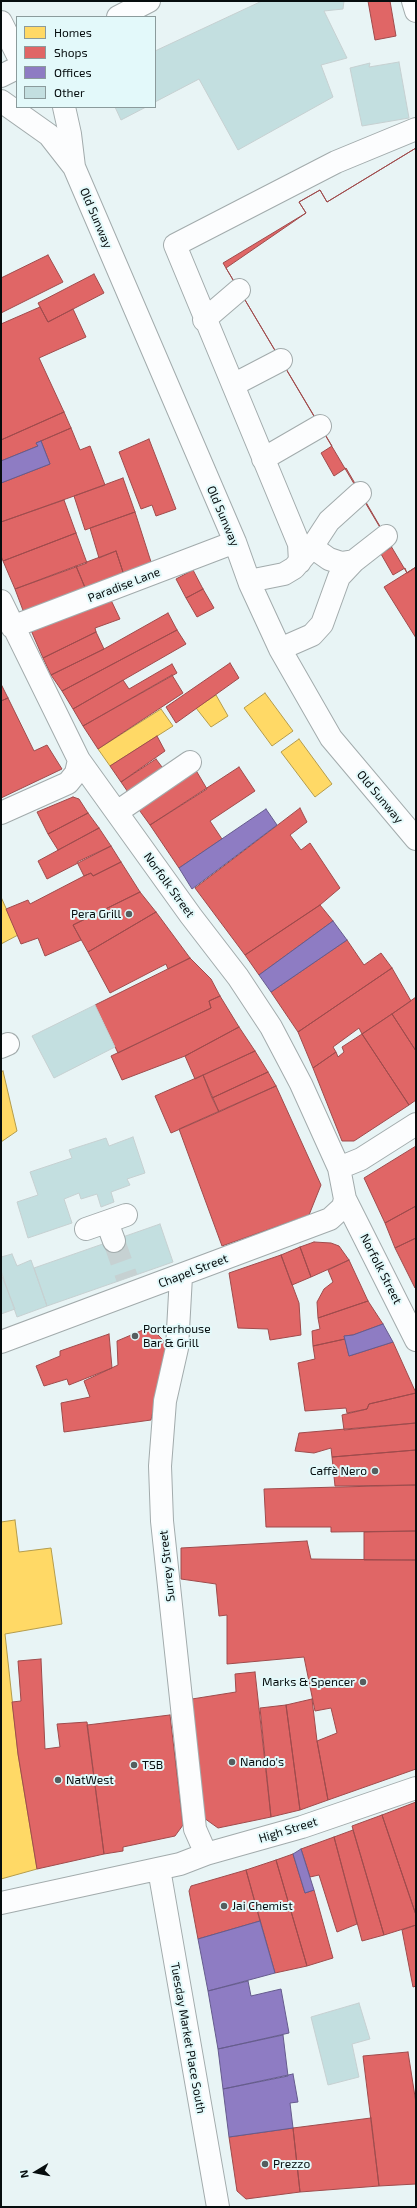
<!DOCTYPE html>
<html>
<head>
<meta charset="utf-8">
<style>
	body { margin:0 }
	#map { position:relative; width:417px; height:2208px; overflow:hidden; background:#e8f4f5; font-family:"Exo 2",sans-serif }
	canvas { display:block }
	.frame { position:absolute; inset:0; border:2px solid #060d0e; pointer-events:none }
	.legend { position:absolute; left:16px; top:16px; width:140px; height:92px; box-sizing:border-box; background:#e3f9fa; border:1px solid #8b9b9c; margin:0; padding:5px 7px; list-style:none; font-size:12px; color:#060d0e }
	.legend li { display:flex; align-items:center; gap:8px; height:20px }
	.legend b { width:20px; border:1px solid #8b9b9c }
	.north { position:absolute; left:16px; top:2152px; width:40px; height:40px; -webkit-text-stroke:3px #e3f9fa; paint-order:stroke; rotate:260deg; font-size:11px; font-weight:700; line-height:16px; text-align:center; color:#060d0e }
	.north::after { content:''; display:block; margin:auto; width:14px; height:18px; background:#060d0e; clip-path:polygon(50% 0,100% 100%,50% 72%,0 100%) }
</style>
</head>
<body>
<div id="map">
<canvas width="417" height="2208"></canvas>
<div class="frame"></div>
<ul class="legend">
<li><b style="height:11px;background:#ffd966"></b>Homes</li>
<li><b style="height:11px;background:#e06666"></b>Shops</li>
<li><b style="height:11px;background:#8e7cc3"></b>Offices</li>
<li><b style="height:11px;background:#c3dfe0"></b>Other</li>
</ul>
<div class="north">N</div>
</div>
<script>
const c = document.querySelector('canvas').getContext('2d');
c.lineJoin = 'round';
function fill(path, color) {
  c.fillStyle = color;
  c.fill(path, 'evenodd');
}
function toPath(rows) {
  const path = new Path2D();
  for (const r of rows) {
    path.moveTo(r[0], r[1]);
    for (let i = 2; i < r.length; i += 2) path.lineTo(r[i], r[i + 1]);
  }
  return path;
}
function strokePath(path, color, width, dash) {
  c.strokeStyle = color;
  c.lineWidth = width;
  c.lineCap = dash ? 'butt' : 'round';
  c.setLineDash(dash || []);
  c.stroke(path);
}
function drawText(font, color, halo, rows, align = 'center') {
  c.font = font + ' "Exo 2",sans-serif';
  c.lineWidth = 4;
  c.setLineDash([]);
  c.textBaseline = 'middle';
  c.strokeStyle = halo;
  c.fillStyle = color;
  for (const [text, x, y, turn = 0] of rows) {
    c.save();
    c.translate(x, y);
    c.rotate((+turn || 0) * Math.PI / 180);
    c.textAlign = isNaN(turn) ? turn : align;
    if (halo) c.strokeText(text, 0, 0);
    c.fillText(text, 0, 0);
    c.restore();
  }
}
const homes = toPath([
	[265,693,293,731,272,746,244,708,265,693],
	[216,695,228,716,211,727,196,708,216,695],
	[161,709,173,726,110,766,98,749,161,709],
	[299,739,332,784,315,797,281,752,299,739],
	[1,897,18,935,1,944,1,897],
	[3,1071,17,1131,1,1142,1,1072,3,1071],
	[15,1520,19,1552,51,1548,62,1624,5,1634,18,1754,37,1869,1,1879,1,1522,15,1520]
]);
const shops = toPath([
	[368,1,390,1,396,36,375,40,368,1],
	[416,148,416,567,407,573,405,568,393,575,381,554,392,547,346,468,334,476,321,453,332,446,223,263,306,213,299,202,320,190,327,202,416,148],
	[416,148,416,567,407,573,226,268,306,213,299,202,320,190,327,202,416,148],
	[48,255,63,282,1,313,1,278,48,255],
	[94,274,104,293,48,322,38,303,94,274],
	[40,307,48,322,73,309,86,337,39,358,64,412,1,440,1,324,40,307],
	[64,412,71,428,36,443,38,446,1,461,1,440,64,412],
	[71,428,80,450,90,446,105,485,1,522,1,483,50,464,41,441,71,428],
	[149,439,176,509,156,516,152,505,141,509,119,452,149,439],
	[123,478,135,512,85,530,74,496,123,478],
	[64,500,76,533,3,561,1,556,1,522,64,500],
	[135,512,152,565,124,575,116,551,99,558,90,528,135,512],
	[76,533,87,563,15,589,3,561,76,533],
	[116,551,124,575,86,590,76,566,116,551],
	[76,566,86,590,24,613,15,589,76,566],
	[416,567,416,638,384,587,416,567],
	[193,570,203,589,186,598,176,579,193,570],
	[203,589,214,608,197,617,186,598,203,589],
	[110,598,120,619,95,628,96,632,43,658,30,628,110,598],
	[168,613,177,630,62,691,51,675,104,649,168,613],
	[177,630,186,644,73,709,62,691,177,630],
	[96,632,104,649,51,675,43,658,96,632],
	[230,663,239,678,176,723,166,707,230,663],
	[172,664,177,673,83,726,73,709,123,680,129,689,172,664],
	[172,675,183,693,98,749,83,726,172,675],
	[1,684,8,698,1,701,1,684],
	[8,698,34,751,47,745,62,769,1,798,1,701,8,698],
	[157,736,165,751,121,782,110,766,157,736],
	[156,759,165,771,130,795,121,782,156,759],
	[194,767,207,789,150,825,137,807,194,767],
	[239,767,255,791,210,821,222,839,179,868,150,825,239,767],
	[73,797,79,799,88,813,48,834,37,812,73,797],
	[300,808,307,822,290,835,301,850,310,843,340,888,320,905,245,955,195,888,300,808],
	[88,813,99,828,58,850,48,834,88,813],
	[99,828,111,846,47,879,38,861,99,828],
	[111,846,121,862,93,876,91,873,84,876,77,862,111,846],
	[121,862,140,892,73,925,81,940,45,956,38,938,21,944,6,909,28,900,30,904,84,876,91,873,93,876,121,862],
	[140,892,156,912,88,952,73,925,140,892],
	[320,905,333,921,259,975,245,955,320,905],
	[156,912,190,958,168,969,166,964,110,993,88,952,156,912],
	[347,940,364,965,381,953,392,968,298,1032,271,992,347,940],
	[190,958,211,979,220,996,209,1001,211,1008,118,1053,95,1005,190,958],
	[392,968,411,1001,362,1034,359,1028,333,1047,336,1052,313,1068,298,1032,392,968],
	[220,996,239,1027,185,1056,122,1080,111,1056,211,1008,209,1001,220,996],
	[416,997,416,1051,392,1014,416,997],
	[392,1014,416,1051,416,1100,409,1105,362,1034,392,1014],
	[239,1027,255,1051,195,1079,185,1056,239,1027],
	[362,1034,409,1105,354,1141,342,1141,313,1068,336,1052,338,1057,344,1052,342,1047,362,1034],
	[255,1051,268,1072,212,1098,203,1075,255,1051],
	[268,1072,276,1086,219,1112,212,1098,268,1072],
	[203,1075,219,1112,171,1133,155,1096,203,1075],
	[276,1086,321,1185,309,1215,222,1246,179,1129,276,1086],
	[416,1146,416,1206,385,1223,364,1178,416,1146],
	[416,1206,416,1238,395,1248,385,1223,416,1206],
	[416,1238,416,1287,415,1288,395,1248,416,1238],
	[314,1242,331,1243,339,1246,349,1260,311,1277,300,1247,314,1242],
	[300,1247,311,1277,292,1285,281,1255,300,1247],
	[281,1255,299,1303,301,1335,270,1340,268,1329,238,1328,229,1273,281,1255],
	[349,1260,368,1301,318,1318,317,1302,324,1289,333,1282,328,1270,349,1260],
	[368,1301,383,1324,353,1335,344,1336,345,1339,313,1346,312,1331,320,1329,318,1318,368,1301],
	[150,1327,168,1345,151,1420,64,1432,61,1403,90,1397,84,1381,118,1365,117,1341,150,1327],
	[109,1334,112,1368,69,1385,67,1379,44,1386,36,1366,60,1356,60,1351,109,1334],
	[345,1339,349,1356,393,1342,416,1393,369,1404,367,1409,347,1413,346,1408,305,1411,298,1363,315,1359,313,1346,345,1339],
	[416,1393,416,1423,344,1430,342,1415,367,1409,369,1404,416,1393],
	[416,1423,416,1450,332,1457,331,1448,314,1453,295,1451,299,1433,416,1423],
	[416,1450,416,1485,335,1486,332,1457,416,1450],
	[416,1485,416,1531,331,1532,331,1527,266,1527,264,1489,416,1485],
	[416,1531,416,1560,364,1560,364,1532,416,1531],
	[307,1541,311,1559,416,1560,416,1769,328,1800,317,1741,337,1733,331,1708,315,1711,304,1657,227,1664,227,1615,219,1616,216,1584,181,1579,181,1548,307,1541],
	[41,1659,45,1749,60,1747,57,1724,87,1722,104,1854,37,1869,18,1754,12,1702,21,1701,18,1661,41,1659],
	[255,1672,271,1817,218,1828,204,1818,192,1699,236,1692,235,1674,255,1672],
	[312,1699,317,1741,328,1800,300,1810,286,1705,312,1699],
	[286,1705,300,1810,271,1817,260,1708,286,1705],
	[170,1715,183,1825,175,1836,123,1847,123,1851,104,1854,87,1725,170,1715],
	[416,1802,416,1915,382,1815,416,1802],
	[382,1815,416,1915,416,1925,384,1935,352,1826,382,1815],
	[353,1830,384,1935,362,1941,334,1837,353,1830],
	[334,1837,357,1924,337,1932,319,1875,310,1877,301,1849,334,1837],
	[293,1854,305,1893,314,1890,333,1958,307,1966,276,1860,293,1854],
	[276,1860,307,1966,275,1973,246,1870,276,1860],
	[246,1870,260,1921,198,1939,189,1891,191,1886,246,1870],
	[416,1925,416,1986,413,1987,402,1930,416,1925],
	[408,2052,416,2103,416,2184,379,2186,363,2056,408,2052],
	[371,2118,379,2186,300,2192,293,2128,371,2118],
	[293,2128,300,2192,246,2199,237,2191,229,2137,293,2128]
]);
const offices = toPath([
	[41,441,50,464,1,483,1,461,38,446,36,443,41,441],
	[266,809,277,825,192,889,179,868,266,809],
	[333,921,347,940,271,992,259,975,333,921],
	[383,1324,393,1342,349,1356,344,1336,353,1335,383,1324],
	[301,1849,314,1890,305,1893,293,1854,301,1849],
	[260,1921,275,1973,208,1991,198,1939,260,1921],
	[248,1981,251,1996,281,1989,289,2033,218,2049,208,1991,248,1981],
	[283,2035,288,2076,223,2089,218,2049,283,2035],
	[293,2074,298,2102,290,2103,293,2128,229,2137,223,2089,293,2074]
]);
const building = toPath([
	[262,1,344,1,343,9,324,11,347,58,321,65,333,97,238,150,199,79,155,102,155,51,262,1],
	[399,62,409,118,362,126,350,68,370,63,369,67,399,62],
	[115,107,146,107,121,120,115,107],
	[95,1005,115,1047,54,1078,32,1036,95,1005],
	[133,1137,145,1173,127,1179,130,1185,111,1192,114,1202,101,1207,97,1194,81,1199,79,1193,64,1199,72,1223,28,1238,17,1202,38,1195,30,1172,72,1158,69,1150,106,1138,109,1146,133,1137],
	[160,1224,173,1262,47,1306,34,1268,160,1224],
	[12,1254,17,1266,31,1260,47,1306,17,1317,1,1271,1,1257,12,1254],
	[1,1274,15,1309,1,1314,1,1274],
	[359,2003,370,2039,352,2044,359,2077,328,2085,311,2017,359,2003]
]);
const minorTunnel = toPath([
	[114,1241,127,1278]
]);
const minor = toPath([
	[413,1,416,11],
	[1,22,17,54],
	[1,101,49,135,74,167,235,542,250,584,280,649,331,738,416,839],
	[64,107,70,134,74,167],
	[204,320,239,290],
	[233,385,281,360],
	[263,459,320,426],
	[312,547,329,559,341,563,354,561],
	[300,562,299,544,175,245,336,162,416,129],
	[249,581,284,574,294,568,312,547,329,521,360,493],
	[1,601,79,760,191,916,238,977,271,1027,301,1084,339,1168,345,1199,343,1207,330,1219,1,1342],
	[12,627,235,542],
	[280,649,312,635,322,624,339,577,354,561,386,536],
	[117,812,190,762],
	[1,813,68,783,76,773,79,760],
	[1,1047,8,1044],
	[339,1168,361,1159,416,1124],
	[345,1199,416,1340],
	[107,1222,114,1241],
	[86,1229,126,1215],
	[181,1276,177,1348,165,1401,160,1466,162,1521,195,1829,206,1854],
	[159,1869,218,2207],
	[1,1903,180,1864,206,1854,302,1827,416,1788]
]);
const major = toPath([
	[118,17,149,1],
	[1,76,17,68]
]);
const markers = [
	[129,914,4,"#555e5f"],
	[135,1336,4,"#555e5f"],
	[375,1471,4,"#555e5f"],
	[363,1682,4,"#555e5f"],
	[232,1762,4,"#555e5f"],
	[134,1765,4,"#555e5f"],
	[58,1780,4,"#555e5f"],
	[224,1906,4,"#555e5f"],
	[265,2164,4,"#555e5f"]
];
const streetNames = [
	["Old Sunway",96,218,67],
	["Old Sunway",223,516,67],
	["Paradise Lane",124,585,-21],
	["Old Sunway",380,797,50],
	["Norfolk Street",169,885,54],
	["Norfolk Street",381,1269,63],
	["Chapel Street",193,1271,-21],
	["Surrey Street",167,1566,-96],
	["High Street",288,1830,-17],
	["Tuesday Market Place South",188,2038,80]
];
const poiNames = [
	["Pera Grill",121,914,"right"],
	["Porterhouse",143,1329],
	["Bar & Grill",143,1343],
	["Caffè Nero",367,1471,"right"],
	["Marks & Spencer",355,1682,"right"],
	["Nando's",240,1762],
	["TSB",142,1765],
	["NatWest",66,1780],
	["Jai Chemist",232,1906],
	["Prezzo",273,2164]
];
fill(homes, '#ffd966');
strokePath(homes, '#b49c4c', 1);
fill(shops, '#e06666');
strokePath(shops, '#9f4b4c', 1);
fill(offices, '#8e7cc3');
strokePath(offices, '#655b8d', 1);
fill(building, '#c3dfe0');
strokePath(building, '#c6d0d1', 1);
strokePath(minorTunnel, '#c6d1d2', 22, [22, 11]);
strokePath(minor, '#a2abac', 24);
strokePath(major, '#a2abac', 24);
strokePath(minor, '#fcfdfe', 22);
strokePath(major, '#fcfdfe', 22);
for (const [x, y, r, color] of markers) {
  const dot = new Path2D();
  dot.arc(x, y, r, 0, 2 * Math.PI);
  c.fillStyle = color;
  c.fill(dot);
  strokePath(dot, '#e3f9fa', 1.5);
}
drawText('12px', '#060d0e', '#e3f9fa', streetNames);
drawText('12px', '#060d0e', '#e3f9fa', poiNames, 'left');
</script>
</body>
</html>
